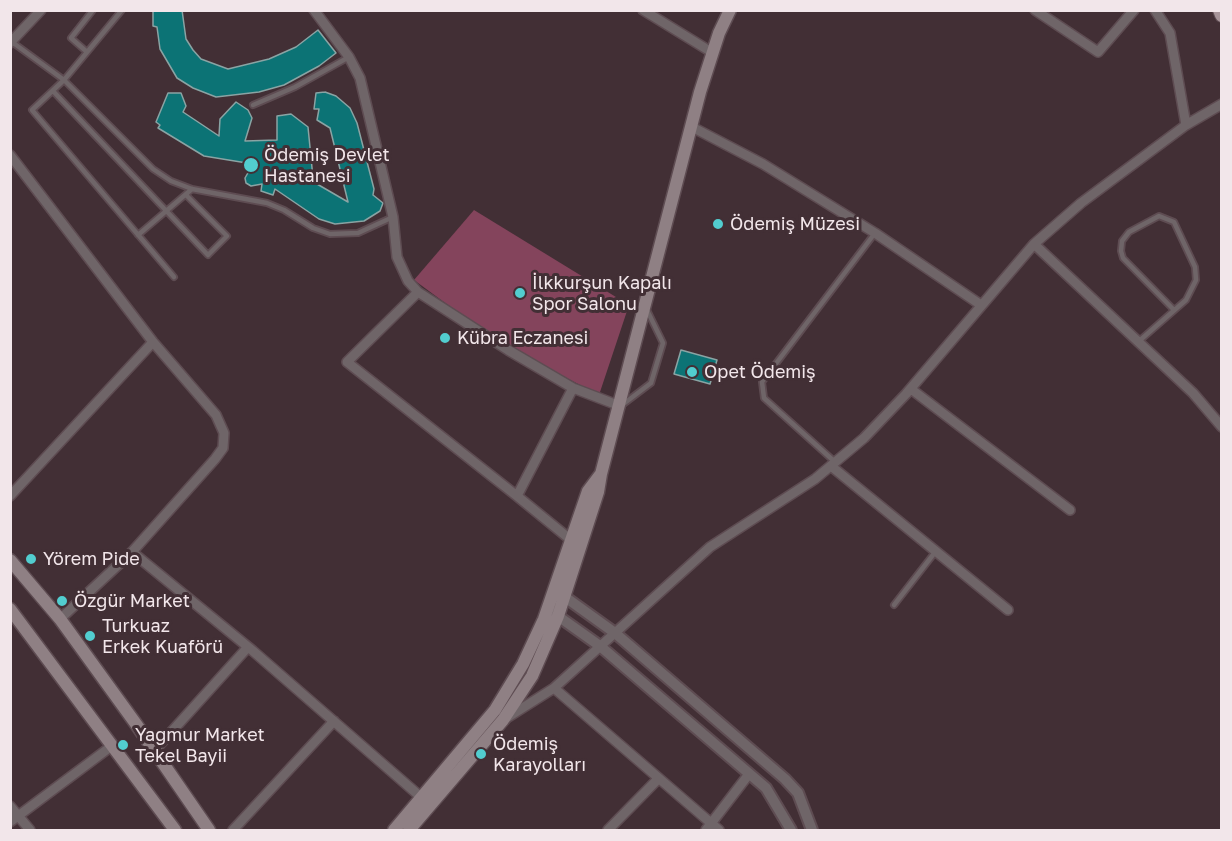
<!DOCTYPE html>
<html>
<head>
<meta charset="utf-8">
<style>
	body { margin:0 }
	#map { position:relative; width:1232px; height:841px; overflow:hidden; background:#422f35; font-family:"Golos Text",sans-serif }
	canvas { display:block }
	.frame { position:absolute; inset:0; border:12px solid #f2e6ea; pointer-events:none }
</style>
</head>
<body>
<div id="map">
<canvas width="1232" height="841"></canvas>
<div class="frame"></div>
</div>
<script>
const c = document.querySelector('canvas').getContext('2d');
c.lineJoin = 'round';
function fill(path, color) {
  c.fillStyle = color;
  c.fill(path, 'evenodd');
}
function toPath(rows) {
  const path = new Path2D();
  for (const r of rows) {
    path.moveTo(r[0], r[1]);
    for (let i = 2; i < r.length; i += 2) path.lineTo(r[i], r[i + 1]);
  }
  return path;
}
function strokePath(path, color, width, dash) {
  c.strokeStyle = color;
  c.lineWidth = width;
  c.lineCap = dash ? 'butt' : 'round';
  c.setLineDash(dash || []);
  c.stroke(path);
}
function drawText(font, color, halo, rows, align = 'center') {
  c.font = font + ' "Golos Text",sans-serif';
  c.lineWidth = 6;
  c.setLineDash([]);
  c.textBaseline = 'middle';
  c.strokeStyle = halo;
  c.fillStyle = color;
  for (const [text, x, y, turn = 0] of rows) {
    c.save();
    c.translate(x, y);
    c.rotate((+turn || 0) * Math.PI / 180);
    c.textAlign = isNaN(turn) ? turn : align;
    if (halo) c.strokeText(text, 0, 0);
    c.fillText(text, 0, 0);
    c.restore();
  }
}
const green = toPath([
	[474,210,629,305,599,395,498,342,414,280]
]);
const building = toPath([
	[182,10,186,39,193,50,201,59,228,69,269,59,296,47,318,30,336,53,319,66,284,85,259,92,216,97,193,88,177,78,160,49,157,27,153,26,153,11,182,10],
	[325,92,336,96,350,108,357,123,374,189,373,195,383,203,380,211,364,221,335,224,319,219,275,189,273,195,261,191,262,184,251,186,246,183,245,178,253,164,204,156,158,128,160,125,156,122,168,93,181,93,186,106,183,112,219,136,220,119,236,102,248,110,252,118,245,141,277,140,277,116,291,114,308,127,313,178,317,184,348,202,330,128,317,120,319,109,314,109,316,93,325,92],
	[681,350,717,360,710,384,674,374,681,350]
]);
const service = toPath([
	[122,10,64,80,32,110,174,277],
	[12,42,64,80,153,169,171,181,192,189,267,203,284,210,313,228,330,234,358,233,393,217],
	[87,52,71,38,93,10],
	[53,91,208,255,227,236,187,196],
	[253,105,295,87,349,57],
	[138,235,192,189],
	[1138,342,1186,300,1196,280,1195,267,1174,222,1159,216,1129,232,1122,241,1121,251,1123,258,1174,310],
	[622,405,651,383,663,343,646,308],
	[835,462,764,398,762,382,875,233],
	[894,605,936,551]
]);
const minor = toPath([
	[314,10,349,57,360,78,393,217,397,257,408,281,418,292,508,350,573,388,620,406],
	[643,10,713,53],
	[1035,10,1098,52,1134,10],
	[1155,10,1170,33,1186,125],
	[10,43,41,10],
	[692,127,763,164,875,233,981,305],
	[10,155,153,342,216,415,224,433,223,448,215,459,132,552,60,619],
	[1034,244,1193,393,1222,427],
	[418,292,347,362,517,496,573,388],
	[911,389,1070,510],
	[831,466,1008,610],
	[10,496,153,342],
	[517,496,571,540],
	[132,552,253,651,422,798],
	[554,688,719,830],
	[505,719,554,688,710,547,815,479,864,438,906,394,1034,244,1081,203,1186,125,1222,104],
	[155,750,248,647],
	[10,806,30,830],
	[10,822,113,745],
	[233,830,334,721],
	[608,830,658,779],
	[706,830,749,774]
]);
const tertiary = toPath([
	[558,592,615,633,785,779,798,793,812,830],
	[548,609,600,646,766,788,791,830]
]);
const secondary = toPath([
	[10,560,60,619,136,724,209,830],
	[10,609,175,830],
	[394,830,495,710,523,664,544,619,588,491,600,475],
	[409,830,503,720,532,676,558,616,598,492,601,474,700,92,719,33,730,10]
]);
const primary = toPath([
	[1220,10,1222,15]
]);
const markers = [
	[251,165,8,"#52cdcf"],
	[718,224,6,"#52cdcf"],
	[520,293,6,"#52cdcf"],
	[445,338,6,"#52cdcf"],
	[692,372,6,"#52cdcf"],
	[31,559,6,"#52cdcf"],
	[62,601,6,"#52cdcf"],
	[90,636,6,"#52cdcf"],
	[123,745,6,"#52cdcf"],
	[481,754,6,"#52cdcf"]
];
const poiNames = [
	["Ödemiş Devlet",264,155],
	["Hastanesi",264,176],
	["Ödemiş Müzesi",730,224],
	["İlkkurşun Kapalı",532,283],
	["Spor Salonu",532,304],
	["Kübra Eczanesi",457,338],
	["Opet Ödemiş",704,372],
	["Yörem Pide",43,559],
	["Özgür Market",74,601],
	["Turkuaz",102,626],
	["Erkek Kuaförü",102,647],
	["Yağmur Market",135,735],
	["Tekel Bayii",135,756],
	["Ödemiş",493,744],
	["Karayolları",493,765]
];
fill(green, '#84445c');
fill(building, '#0c7375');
strokePath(building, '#8aa4a4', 1.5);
strokePath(service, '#5e4c52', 8);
strokePath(minor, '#5e4c52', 12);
strokePath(tertiary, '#5e4c52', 14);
strokePath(secondary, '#5e4c52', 15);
strokePath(primary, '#5e4c52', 16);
strokePath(service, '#6f6568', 4.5);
strokePath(minor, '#6f6568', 9);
strokePath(tertiary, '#6f6568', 10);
strokePath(secondary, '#8f8084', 12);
strokePath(primary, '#a79499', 14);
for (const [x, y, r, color] of markers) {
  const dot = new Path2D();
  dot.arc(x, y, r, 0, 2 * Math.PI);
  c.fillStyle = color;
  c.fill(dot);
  strokePath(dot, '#422f35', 2);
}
drawText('18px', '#f2e6ea', '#422f35', poiNames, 'left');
</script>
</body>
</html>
